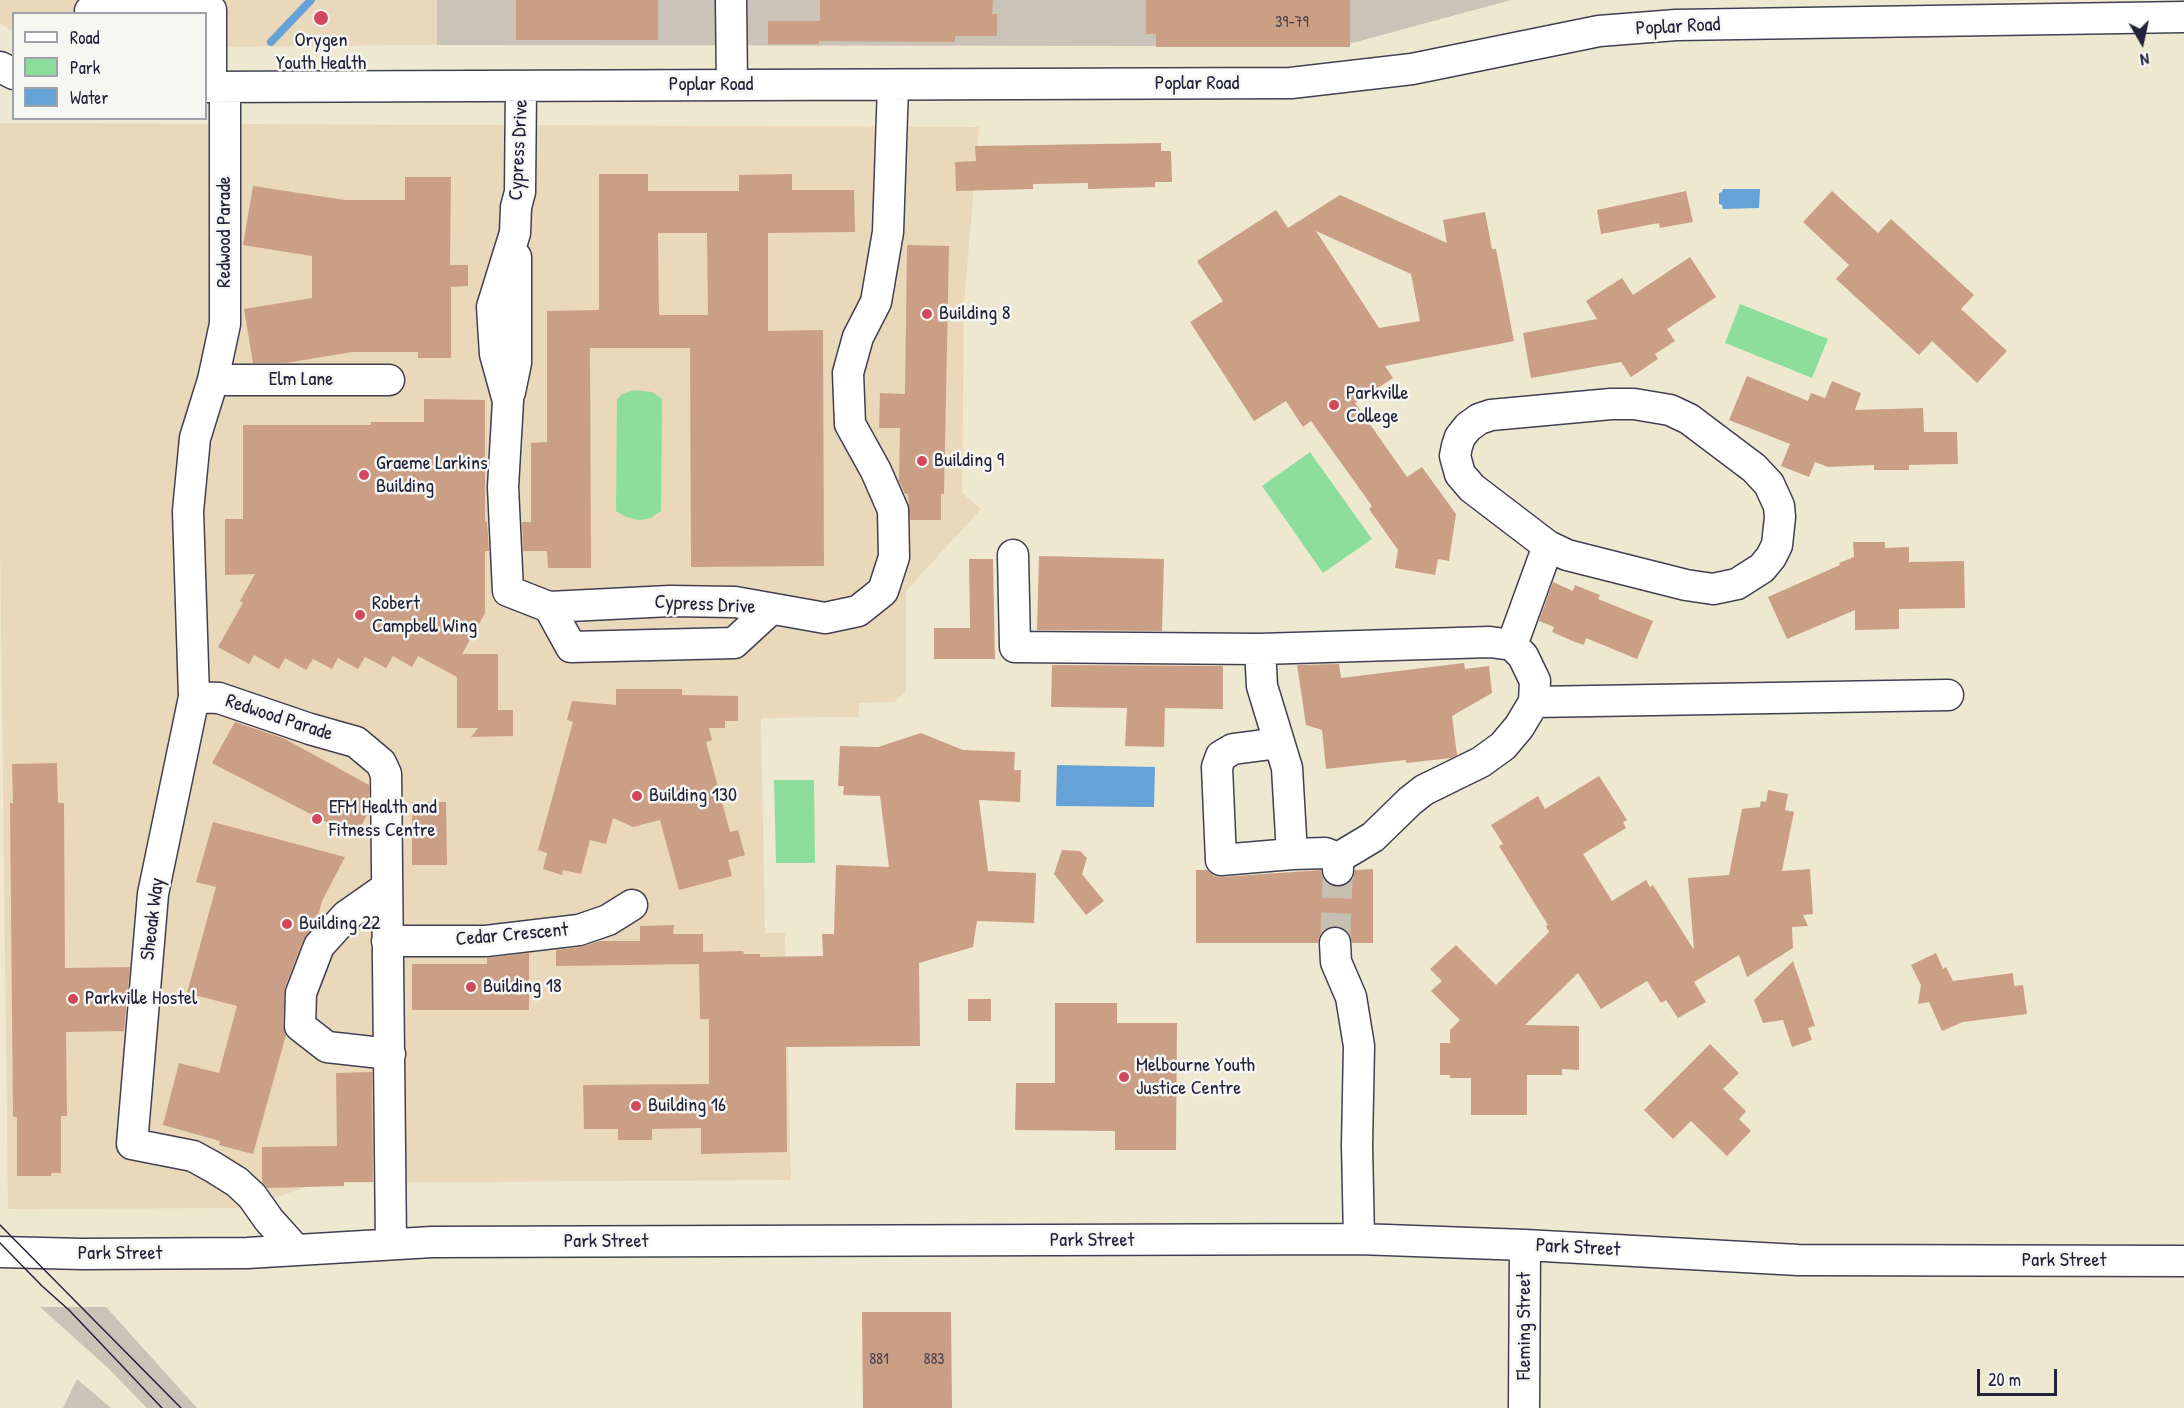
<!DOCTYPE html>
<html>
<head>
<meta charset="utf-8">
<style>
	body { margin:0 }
	#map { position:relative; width:2184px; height:1408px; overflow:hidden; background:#efe8d1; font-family:"Patrick Hand",sans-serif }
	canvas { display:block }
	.legend { position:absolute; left:12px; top:12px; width:195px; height:108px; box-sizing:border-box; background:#f6f6f2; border:2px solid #a1a1a9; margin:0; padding:8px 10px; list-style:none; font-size:18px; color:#22223b }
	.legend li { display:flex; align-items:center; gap:12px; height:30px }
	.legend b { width:30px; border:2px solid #a1a1a9 }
	.north { position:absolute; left:2112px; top:12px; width:60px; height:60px; -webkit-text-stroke:4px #f6f6f2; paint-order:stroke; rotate:171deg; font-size:16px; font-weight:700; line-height:24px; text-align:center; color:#22223b }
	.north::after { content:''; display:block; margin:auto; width:21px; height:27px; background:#22223b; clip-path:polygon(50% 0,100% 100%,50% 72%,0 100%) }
	.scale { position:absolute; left:1977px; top:1369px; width:80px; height:27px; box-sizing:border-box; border:3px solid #22223b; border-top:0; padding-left:8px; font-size:18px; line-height:21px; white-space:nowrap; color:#22223b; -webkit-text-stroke:4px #f6f6f2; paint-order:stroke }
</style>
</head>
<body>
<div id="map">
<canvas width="2184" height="1408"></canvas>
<ul class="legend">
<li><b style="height:8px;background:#fff"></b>Road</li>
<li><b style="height:16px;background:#8dde9d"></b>Park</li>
<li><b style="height:16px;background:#65a2d6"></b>Water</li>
</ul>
<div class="north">N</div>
<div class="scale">20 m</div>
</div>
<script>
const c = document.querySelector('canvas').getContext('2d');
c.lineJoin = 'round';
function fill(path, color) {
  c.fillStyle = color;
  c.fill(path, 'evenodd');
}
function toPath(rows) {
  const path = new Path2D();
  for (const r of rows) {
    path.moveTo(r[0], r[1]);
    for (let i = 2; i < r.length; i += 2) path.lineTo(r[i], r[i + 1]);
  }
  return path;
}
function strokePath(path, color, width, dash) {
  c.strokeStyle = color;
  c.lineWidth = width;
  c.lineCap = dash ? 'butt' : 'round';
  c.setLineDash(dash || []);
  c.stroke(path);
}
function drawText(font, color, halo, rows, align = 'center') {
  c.font = font + ' "Patrick Hand",sans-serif';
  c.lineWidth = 5;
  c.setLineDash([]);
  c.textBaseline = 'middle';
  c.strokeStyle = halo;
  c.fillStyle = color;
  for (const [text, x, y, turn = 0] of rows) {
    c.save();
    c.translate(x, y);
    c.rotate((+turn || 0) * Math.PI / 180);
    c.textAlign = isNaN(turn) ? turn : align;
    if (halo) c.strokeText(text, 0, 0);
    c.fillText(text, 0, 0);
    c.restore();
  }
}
const built = toPath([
	[0,0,437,0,437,45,206,47,206,14,14,14,13,32,0,23],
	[0,123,979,127,964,304,962,493,981,509,906,591,906,692,894,702,859,703,859,717,761,718,765,933,785,933,791,1180,318,1183,245,1208,8,1209,0,537]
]);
const industrial = toPath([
	[437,0,1511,0,1345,45,1146,46,437,45],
	[40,1307,106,1307,197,1408,147,1408,108,1368],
	[77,1379,111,1408,63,1408]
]);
const green = toPath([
	[1740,304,1828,339,1812,378,1725,343],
	[634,390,652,392,662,399,661,511,651,518,639,520,626,517,616,511,617,399,622,394],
	[1310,452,1372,539,1323,573,1262,486],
	[774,780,814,780,815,863,776,863]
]);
const water = toPath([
	[1723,189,1760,189,1759,208,1723,209,1722,205,1719,204,1719,193,1722,192],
	[1057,765,1155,767,1154,807,1056,806]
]);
const stream = toPath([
	[271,42,311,0]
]);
const building = toPath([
	[516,0,658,0,658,40,516,40],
	[820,0,993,0,992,14,997,14,997,36,955,36,955,42,819,41,819,44,768,44,768,21,820,21],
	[1146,0,1350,0,1350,47,1156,47,1156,34,1146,34],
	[1161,143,1161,151,1171,151,1172,182,1155,182,1155,187,1088,189,1088,183,1033,184,1033,189,956,191,955,162,976,161,975,146],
	[599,174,648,174,648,191,739,191,739,175,792,174,792,190,854,190,855,232,768,233,768,331,823,330,824,566,691,567,690,348,590,348,591,568,548,568,547,551,523,551,522,522,531,522,531,443,547,442,547,311,599,310],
	[658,233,707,233,708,315,659,315],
	[405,177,451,177,450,265,468,265,468,286,451,287,451,358,418,358,418,352,352,352,286,363,253,363,244,309,312,298,312,256,243,245,253,186,345,200,405,200],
	[1686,191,1693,222,1660,228,1659,223,1601,234,1597,210],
	[1832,191,1878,233,1891,219,1974,295,1961,309,2007,351,1977,383,1932,341,1919,355,1836,279,1849,265,1803,222],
	[1340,195,1447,243,1443,220,1485,212,1492,249,1496,249,1514,341,1385,366,1393,378,1355,403,1407,477,1422,467,1456,514,1449,561,1438,559,1435,575,1395,568,1398,550,1369,509,1372,506,1311,421,1303,427,1286,401,1254,421,1190,322,1223,301,1197,261,1276,210,1288,228],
	[1316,231,1411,274,1420,321,1379,328],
	[907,245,949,246,944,494,941,494,941,520,910,520,908,494,905,494,899,481,900,428,879,428,880,393,905,394],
	[1690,257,1716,297,1667,329,1675,341,1655,354,1658,359,1631,377,1621,362,1531,378,1523,333,1597,319,1586,301,1622,278,1633,295],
	[1747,376,1808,401,1811,393,1825,398,1832,381,1861,393,1855,410,1923,408,1924,432,1957,432,1958,464,1909,465,1909,470,1874,470,1874,465,1828,467,1815,462,1809,477,1781,466,1790,444,1729,420],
	[424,399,485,400,485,521,487,522,489,551,485,551,485,613,462,654,498,654,498,710,513,710,513,736,471,737,478,728,457,728,457,677,418,656,412,667,393,656,386,668,365,657,358,669,338,658,332,669,313,659,306,670,285,658,279,669,254,655,249,664,218,647,243,603,240,601,255,574,225,575,225,519,243,519,243,425,371,425,371,422,424,422],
	[1853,542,1885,542,1885,548,1909,547,1909,562,1964,561,1965,608,1899,609,1899,629,1855,630,1855,610,1787,639,1768,597,1840,565,1839,563,1854,557],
	[1039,556,1164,559,1162,631,1037,630],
	[969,559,993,559,995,659,934,659,934,628,970,628],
	[1553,582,1573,591,1575,585,1600,595,1598,599,1653,621,1637,659,1586,638,1584,645,1575,642,1552,632,1554,627,1539,621],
	[1464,663,1465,669,1489,666,1492,693,1452,716,1457,755,1451,758,1406,763,1406,760,1326,769,1322,730,1306,725,1297,665,1339,664,1341,678],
	[1052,665,1223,666,1223,709,1165,708,1164,747,1125,746,1127,708,1051,707],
	[616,689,682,689,682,695,738,696,738,721,725,721,725,728,709,728,712,740,706,742,730,832,738,830,745,855,728,860,732,876,679,890,660,820,633,827,613,818,606,844,590,840,581,874,563,870,562,875,543,869,547,853,538,850,573,722,567,720,572,701,616,705],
	[235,722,285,739,369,785,369,798,365,806,369,808,369,811,355,837,212,763],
	[921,733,963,750,1015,752,1014,770,1021,770,1020,802,979,800,988,871,1036,873,1034,923,977,921,973,947,919,963,920,1046,786,1047,787,1152,701,1154,701,1128,652,1129,652,1140,618,1140,618,1129,584,1129,583,1085,709,1084,709,1019,700,1019,699,964,556,966,556,950,581,947,600,941,640,941,640,926,674,925,673,934,703,934,703,952,743,951,744,954,760,954,760,957,823,956,822,934,834,934,836,865,889,867,880,796,843,795,844,786,838,786,840,746,878,747],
	[57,763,58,803,64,803,65,968,130,967,124,1031,66,1032,67,1116,61,1116,61,1173,51,1173,51,1176,17,1176,17,1117,13,1117,10,803,13,803,12,764],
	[1599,776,1627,820,1623,822,1626,828,1583,854,1612,901,1646,880,1650,887,1653,885,1694,950,1688,878,1729,875,1742,809,1760,807,1761,801,1766,802,1768,790,1788,794,1785,810,1794,812,1782,871,1810,869,1813,914,1803,915,1808,926,1792,927,1793,948,1747,977,1739,955,1694,982,1706,1002,1678,1018,1666,1000,1661,1003,1647,981,1601,1009,1578,973,1525,1025,1579,1026,1579,1070,1562,1069,1562,1075,1527,1075,1527,1115,1471,1115,1471,1078,1450,1078,1450,1075,1440,1075,1440,1043,1450,1043,1450,1030,1460,1020,1431,991,1442,981,1430,969,1456,945,1496,985,1549,932,1546,926,1548,925,1499,846,1503,844,1491,825,1538,796,1545,809],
	[412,802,446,802,447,865,412,865],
	[213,822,345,857,322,901,316,924,303,940,285,987,283,1025,286,1035,253,1154,219,1145,220,1141,163,1125,179,1063,219,1073,237,1006,187,993,216,887,196,882],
	[1062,850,1080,851,1087,858,1082,874,1104,901,1086,915,1054,874],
	[1373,869,1373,943,1352,943,1349,933,1343,928,1335,926,1325,929,1320,935,1318,943,1196,943,1196,870,1207,870,1214,876,1222,877,1321,870,1323,878,1329,885,1339,887,1346,885,1353,879,1355,870],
	[529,953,529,1010,412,1010,412,964,487,964,487,958],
	[1936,953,1943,969,1946,967,1953,981,2013,973,2014,986,2023,985,2027,1014,1963,1022,1942,1031,1929,1002,1918,1004,1921,985,1911,965],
	[1793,961,1815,1026,1808,1028,1812,1040,1792,1047,1783,1020,1763,1023,1754,1000],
	[968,999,991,999,991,1021,968,1021],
	[1055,1003,1117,1003,1117,1023,1177,1023,1176,1150,1115,1150,1115,1131,1015,1130,1016,1083,1055,1083],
	[1710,1044,1739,1073,1723,1089,1746,1111,1739,1119,1751,1131,1727,1156,1691,1121,1673,1139,1644,1110],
	[372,1072,373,1182,344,1182,344,1186,267,1188,262,1182,262,1147,337,1146,336,1073],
	[862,1312,951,1312,952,1408,863,1408]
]);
const minorTunnel = toPath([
	[1335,943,1338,870]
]);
const minor = toPath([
	[731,0,732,85],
	[90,11,211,10,211,87],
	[0,67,14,74],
	[521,86,520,192,516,207,515,233,492,307,495,354,508,401,503,487,508,591,549,607,670,601,735,602,825,618,858,611,883,591,894,557,893,510,876,471,850,424,848,373,858,337,876,302,888,232,893,85],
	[206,87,1291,83,1412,69,1599,31,1676,25,2184,17],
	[225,87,225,324,213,380,195,438,188,511,194,697,153,894,132,1144,193,1156,213,1167,237,1182,252,1196,269,1220,296,1250],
	[213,380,389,380],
	[510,392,516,363,516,257],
	[1611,404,1634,404,1670,410,1689,419,1754,468,1769,484,1779,506,1780,517,1777,545,1771,557,1762,568,1737,584,1713,589,1686,585,1567,555,1548,546,1472,488,1460,474,1455,456,1457,446,1460,437,1468,427,1479,419,1491,415,1611,404],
	[1013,555,1015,647,1260,649,1490,642,1512,645,1523,656,1535,681,1534,702,1519,727,1503,746,1481,762,1424,790,1410,801,1373,837,1338,858,1338,870],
	[549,607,571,647,734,643,771,609],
	[1512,645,1548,546],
	[1260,649,1262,686,1287,768,1292,854,1325,853,1338,858],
	[194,697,219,698,310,729,356,742,381,763,386,774,391,1244],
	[1534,702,1948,695],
	[1279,743,1233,749,1221,756,1217,767,1221,860,1292,854],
	[386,888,346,916,319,946,301,993,300,1026,327,1047,390,1054],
	[387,941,486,941,579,930,608,920,632,905],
	[1335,943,1336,962,1351,997,1359,1046,1357,1145,1359,1239],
	[0,1252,83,1254,247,1253,432,1242,1359,1239,1525,1245,1798,1260,2184,1261],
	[1524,1408,1525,1245]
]);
const tram = toPath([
	[0,1225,181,1408],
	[0,1243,42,1286,69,1310,162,1408]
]);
const markers = [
	[321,18,8,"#d1495b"],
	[927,314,6,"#d1495b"],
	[1334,405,6,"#d1495b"],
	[922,461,6,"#d1495b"],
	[364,475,6,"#d1495b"],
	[360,615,6,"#d1495b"],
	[637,796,6,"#d1495b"],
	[317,819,6,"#d1495b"],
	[287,924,6,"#d1495b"],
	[471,987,6,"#d1495b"],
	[73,999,6,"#d1495b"],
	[1124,1077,6,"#d1495b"],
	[636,1106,6,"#d1495b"]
];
const numberNames = [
	["39-79",1292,23],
	["881",879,1360],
	["883",934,1360]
];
const streetNames = [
	["Poplar Road",1678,27,-3],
	["Poplar Road",1197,84],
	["Poplar Road",711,85],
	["Cypress Drive",519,150,-87],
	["Redwood Parade",225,232,-90],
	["Elm Lane",301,380],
	["Cypress Drive",705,605,3],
	["Redwood Parade",279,718,18],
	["Sheoak Way",153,919,-83],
	["Cedar Crescent",512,935,-5],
	["Park Street",1092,1241],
	["Park Street",606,1242],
	["Park Street",1578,1248,3],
	["Park Street",120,1254],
	["Park Street",2064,1261],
	["Fleming Street",1525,1326,-90]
];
const poiNames = [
	["Orygen",321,41,"center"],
	["Youth Health",321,64,"center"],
	["Building 8",939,314],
	["Parkville",1346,394],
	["College",1346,417],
	["Building 9",934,461],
	["Graeme Larkins",376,464],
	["Building",376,487],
	["Robert",372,604],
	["Campbell Wing",372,627],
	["Building 130",649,796],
	["EFM Health and",329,808],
	["Fitness Centre",329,831],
	["Building 22",299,924],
	["Building 18",483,987],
	["Parkville Hostel",85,999],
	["Melbourne Youth",1136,1066],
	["Justice Centre",1136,1089],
	["Building 16",648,1106]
];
fill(built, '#ead8ba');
fill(industrial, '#cac3b8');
fill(green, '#8dde9d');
fill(water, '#65a2d6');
strokePath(stream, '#65a2d6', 8);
fill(building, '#ca9f86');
strokePath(minorTunnel, '#c6c0b3', 30, [30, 15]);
strokePath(minor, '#414052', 33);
strokePath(minor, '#fff', 30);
strokePath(tram, '#22223b', 1.5);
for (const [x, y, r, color] of markers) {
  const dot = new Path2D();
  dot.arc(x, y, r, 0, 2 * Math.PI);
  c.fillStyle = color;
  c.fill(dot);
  strokePath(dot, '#f6f6f2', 2);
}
drawText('16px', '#4c414e', null, numberNames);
drawText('20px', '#22223b', '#f6f6f2', streetNames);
drawText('20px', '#22223b', '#f6f6f2', poiNames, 'left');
</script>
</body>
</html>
